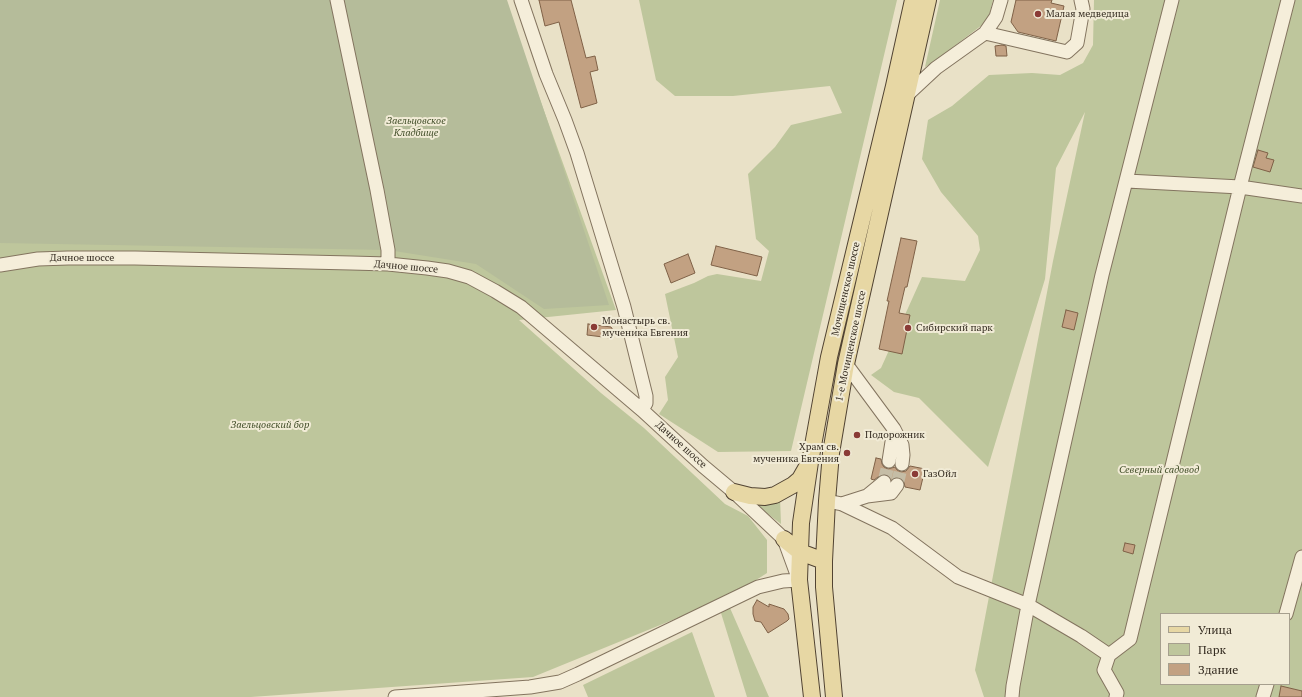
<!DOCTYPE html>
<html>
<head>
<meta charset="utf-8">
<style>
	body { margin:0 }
	#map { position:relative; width:1302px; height:697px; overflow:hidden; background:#e9e1c7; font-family:"PT Serif",serif }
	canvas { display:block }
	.legend { position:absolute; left:1160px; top:613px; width:130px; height:72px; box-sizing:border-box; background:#f1ebd6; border:1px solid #a69f8e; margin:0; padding:5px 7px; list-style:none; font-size:12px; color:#352c21 }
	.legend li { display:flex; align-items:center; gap:8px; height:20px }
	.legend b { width:20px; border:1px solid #a69f8e }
</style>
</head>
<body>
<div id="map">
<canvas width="1302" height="697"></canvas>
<ul class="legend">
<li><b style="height:5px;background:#e7d7a4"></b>Улица</li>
<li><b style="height:11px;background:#bec69c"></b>Парк</li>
<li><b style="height:11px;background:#c2a182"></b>Здание</li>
</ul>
</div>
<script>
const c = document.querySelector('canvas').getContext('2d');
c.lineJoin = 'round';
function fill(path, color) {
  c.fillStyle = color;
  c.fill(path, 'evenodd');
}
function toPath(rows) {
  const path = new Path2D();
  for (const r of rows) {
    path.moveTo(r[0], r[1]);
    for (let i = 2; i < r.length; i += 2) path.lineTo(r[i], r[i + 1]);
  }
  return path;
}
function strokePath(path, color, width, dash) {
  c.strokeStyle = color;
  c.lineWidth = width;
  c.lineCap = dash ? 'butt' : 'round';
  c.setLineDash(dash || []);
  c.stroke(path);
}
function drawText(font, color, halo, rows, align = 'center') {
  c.font = font + ' "PT Serif",serif';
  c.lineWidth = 4;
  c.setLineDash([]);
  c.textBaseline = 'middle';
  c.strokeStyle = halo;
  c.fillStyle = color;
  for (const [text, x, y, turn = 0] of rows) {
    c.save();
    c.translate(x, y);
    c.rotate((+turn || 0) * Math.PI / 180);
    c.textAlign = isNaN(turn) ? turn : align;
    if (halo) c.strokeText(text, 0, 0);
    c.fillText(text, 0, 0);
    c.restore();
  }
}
const green = toPath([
	[0,0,504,0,616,310,519,320,601,393,644,428,725,504,748,516,767,540,767,573,736,593,697,610,533,677,251,697,0,697],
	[639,0,897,0,791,451,718,452,659,414,668,400,665,377,678,357,665,294,694,283,708,276,717,274,761,281,769,251,756,239,748,174,775,147,791,125,842,113,830,86,733,96,675,96,656,80],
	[940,0,993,0,989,16,982,25,932,63,925,67],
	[1094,0,1302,0,1302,697,984,697,975,670,1053,261,1085,112,1056,168,1045,279,988,467,919,398,894,392,871,375,881,368,922,277,965,281,980,250,978,236,941,192,922,159,928,120,952,106,989,75,1032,73,1060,75,1083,63,1093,45],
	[1161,614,1289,614,1289,684,1161,684],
	[780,497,781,524,759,507,759,505],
	[730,608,769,697,747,697,721,613],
	[692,632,715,697,588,697,583,685]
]);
const cemetery = toPath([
	[0,0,507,0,609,305,544,309,476,264,388,250,0,243]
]);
const building = toPath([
	[539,0,571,0,586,58,595,56,598,70,590,72,597,103,581,108,559,22,545,26,539,0],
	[1016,0,1052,0,1051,3,1064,6,1056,41,1018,32,1011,22,1016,0],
	[1002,45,1006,46,1007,56,996,56,995,46,1002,45],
	[1258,150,1268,153,1266,158,1274,160,1270,172,1253,167,1258,150],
	[901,238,917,241,907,287,905,287,899,313,910,315,902,354,879,349,889,301,887,301,901,238],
	[716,246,762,257,757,276,711,265,716,246],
	[688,254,695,273,671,283,664,264,688,254],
	[1066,310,1078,313,1074,330,1062,327,1066,310],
	[588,324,611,327,615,333,614,336,611,338,587,335,588,324],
	[876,458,881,459,882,464,884,467,888,469,895,467,897,470,901,472,906,471,910,466,925,469,920,490,905,487,904,482,901,478,898,477,891,480,890,477,886,474,882,474,874,480,871,479,876,458],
	[1125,543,1135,545,1133,554,1123,551,1125,543],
	[757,600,769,607,769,604,784,609,788,614,789,619,787,621,768,633,761,622,755,621,753,614,753,607,757,600],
	[1281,686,1302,691,1302,697,1279,697,1281,686]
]);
const minorTunnel = toPath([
	[884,482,889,461],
	[897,485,902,464]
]);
const minor = toPath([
	[337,0,377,190,388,250,388,264],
	[521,0,546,74,565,120,577,153,624,307,646,396,646,403,642,410],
	[985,33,1067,52,1077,43,1083,9,1081,0],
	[907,95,936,68,985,33,996,17,1001,0],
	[1127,181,1240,187,1302,196],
	[0,265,38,259,68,258,135,258,351,263,388,264,427,268,448,271,469,277,495,291,521,307,642,410,703,466,734,492,784,539,799,580,783,581,758,587,578,674,560,682,530,687,395,697],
	[846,364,894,429,889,461],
	[894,429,902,445,903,455,902,464],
	[867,496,891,493,897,485],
	[827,501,842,504,892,528,958,577,1028,605,1081,636,1109,655],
	[842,504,867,496,884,482],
	[1286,614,1302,557],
	[1012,697,1013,686,1028,605,1102,275,1172,0],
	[1116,697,1117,693,1104,670,1109,655,1130,639,1240,187,1288,0],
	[1263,697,1267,684]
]);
const major = toPath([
	[734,492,750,496,765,497,775,495,793,485,800,479,808,465],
	[784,539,800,552,824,561],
	[812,697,799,580,801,523,810,462,829,357,894,86,913,0],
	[834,697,824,587,824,561,827,501,831,453,846,364,928,0]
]);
const markers = [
	[1038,14,4,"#8a3b36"],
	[594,327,4,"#8a3b36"],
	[908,328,4,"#8a3b36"],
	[857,435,4,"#8a3b36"],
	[847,453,4,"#8a3b36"],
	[915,474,4,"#8a3b36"]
];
const poiNames = [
	["Малая медведица",1046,14],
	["Монастырь св.",602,321],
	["мученика Евгения",602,333],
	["Сибирский парк",916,328],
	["Подорожник",865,435],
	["Храм св.",839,447,"right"],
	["мученика Евгения",839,459,"right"],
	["ГазОйл",923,474]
];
const parkNames = [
	["Заельцовское",416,121],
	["Кладбище",416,133],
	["Заельцовский бор",270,425],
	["Северный садовод",1159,470]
];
const streetNames = [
	["Дачное шоссе",82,258],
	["Дачное шоссе",406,267,5],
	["Мочищенское шоссе",846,289,-77],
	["1-е Мочищенское шоссе",851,346,-78],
	["Дачное шоссе",681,445,42]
];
fill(green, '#bec69c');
fill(cemetery, '#b5bc9a');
fill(building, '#c2a182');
strokePath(building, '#7f6147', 1);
strokePath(minorTunnel, '#c5bda6', 13, [13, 6]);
strokePath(minor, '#83745f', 15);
strokePath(major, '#514332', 18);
strokePath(minor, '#f5eeda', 13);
strokePath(major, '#e7d7a4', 16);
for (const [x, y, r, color] of markers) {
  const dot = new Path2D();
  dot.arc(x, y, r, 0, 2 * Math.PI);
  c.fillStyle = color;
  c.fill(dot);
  strokePath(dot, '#f1ebd6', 1.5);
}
drawText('10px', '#352c21', '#f1ebd6', poiNames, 'left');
drawText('italic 10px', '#434f2a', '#f1ebd6', parkNames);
drawText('10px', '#352c21', '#f1ebd6', streetNames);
</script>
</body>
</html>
